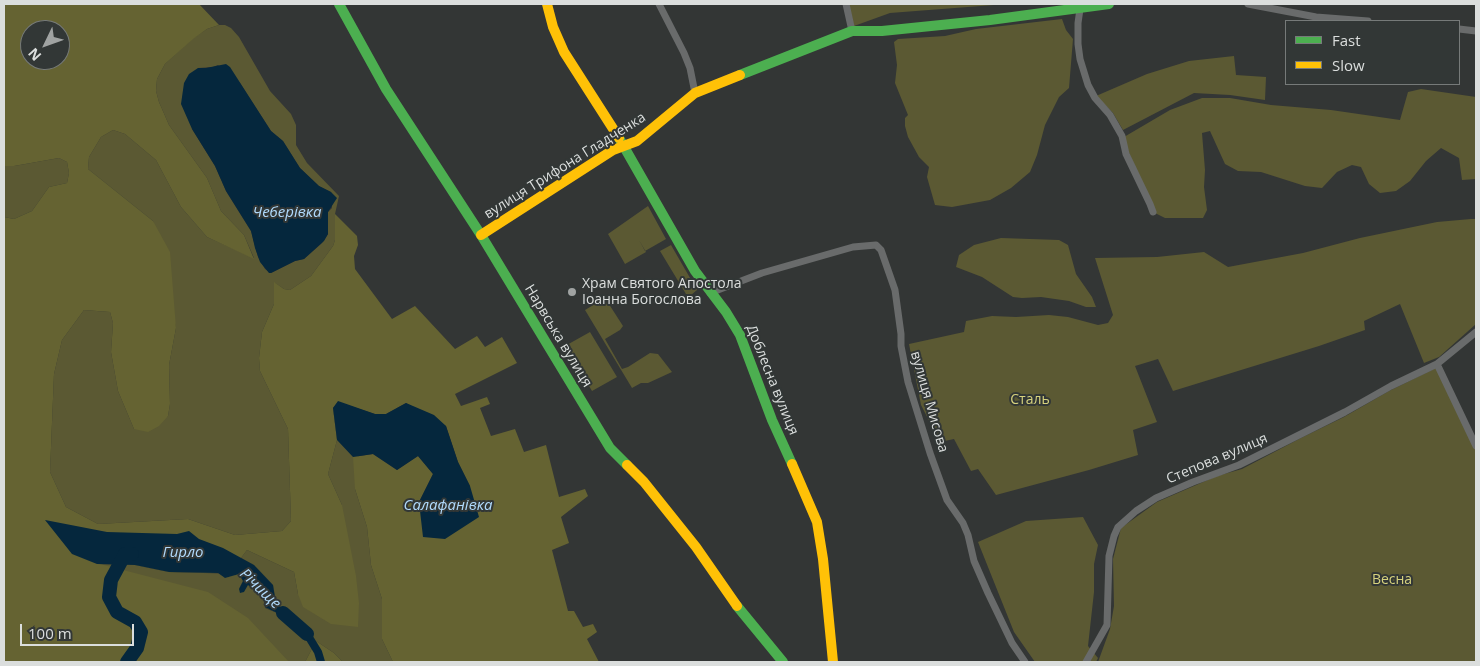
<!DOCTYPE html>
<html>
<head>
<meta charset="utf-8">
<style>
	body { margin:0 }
	#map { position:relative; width:1480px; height:666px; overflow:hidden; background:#333635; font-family:"Open Sans",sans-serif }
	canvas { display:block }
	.frame { position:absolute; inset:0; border:5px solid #dbdedd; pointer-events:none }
	.legend { position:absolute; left:1285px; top:20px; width:175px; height:65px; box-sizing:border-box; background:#323736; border:1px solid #767a79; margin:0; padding:6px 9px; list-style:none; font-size:15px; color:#dbdedd }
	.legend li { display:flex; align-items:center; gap:10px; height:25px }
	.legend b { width:25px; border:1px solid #767a79 }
	.north { position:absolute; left:20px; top:20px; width:50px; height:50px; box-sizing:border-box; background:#323736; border:1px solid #767a79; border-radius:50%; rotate:228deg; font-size:14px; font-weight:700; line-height:20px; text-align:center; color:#dbdedd }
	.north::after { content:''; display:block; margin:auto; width:18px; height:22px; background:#a0a3a2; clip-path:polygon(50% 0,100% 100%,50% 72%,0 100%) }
	.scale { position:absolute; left:20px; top:624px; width:114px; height:22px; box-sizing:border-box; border:2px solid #dbdedd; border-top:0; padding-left:6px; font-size:15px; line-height:18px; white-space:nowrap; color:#dbdedd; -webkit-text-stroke:4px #323736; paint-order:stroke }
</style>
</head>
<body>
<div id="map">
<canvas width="1480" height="666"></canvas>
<div class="frame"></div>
<ul class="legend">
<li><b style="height:6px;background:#4caf50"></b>Fast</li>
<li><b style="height:6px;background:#ffc107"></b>Slow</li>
</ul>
<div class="north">N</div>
<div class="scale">100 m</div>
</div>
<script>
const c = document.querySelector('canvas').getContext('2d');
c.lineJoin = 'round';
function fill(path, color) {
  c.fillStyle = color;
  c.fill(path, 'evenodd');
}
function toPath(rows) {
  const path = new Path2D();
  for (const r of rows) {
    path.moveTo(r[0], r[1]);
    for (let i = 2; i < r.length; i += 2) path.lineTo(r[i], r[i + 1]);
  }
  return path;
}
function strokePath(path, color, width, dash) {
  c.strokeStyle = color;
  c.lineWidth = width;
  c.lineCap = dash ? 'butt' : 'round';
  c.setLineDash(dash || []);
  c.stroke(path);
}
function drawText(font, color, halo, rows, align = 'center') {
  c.font = font + ' "Open Sans",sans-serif';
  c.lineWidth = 4;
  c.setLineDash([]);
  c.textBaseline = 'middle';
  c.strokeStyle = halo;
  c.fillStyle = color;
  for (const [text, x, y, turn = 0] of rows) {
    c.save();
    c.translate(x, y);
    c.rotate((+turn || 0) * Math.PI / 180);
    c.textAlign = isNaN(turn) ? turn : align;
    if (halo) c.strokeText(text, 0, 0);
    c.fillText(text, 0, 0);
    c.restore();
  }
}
const green = toPath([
	[848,4,1007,4,890,13,854,26],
	[1062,19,1066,30,1073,39,1069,88,1059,97,1045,125,1037,155,1030,172,1011,188,990,200,952,207,935,205,927,177,929,167,919,157,908,137,905,126,905,118,908,115,895,83,897,65,894,42,898,39,945,36,976,29],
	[219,25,225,25,231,28,239,37,270,91,291,114,296,125,296,145,307,163,339,196,335,214,335,240,333,246,311,276,290,290,284,289,275,283,274,304,262,332,259,358,260,371,288,429,291,521,282,531,235,535,188,519,98,524,66,507,50,472,54,374,62,340,84,310,110,312,113,323,111,352,118,391,134,429,168,416,170,404,169,365,176,328,153,221,88,169,89,157,101,137,113,130,125,134,156,160,181,207,207,237,254,258,244,235,221,211,207,178,169,125,159,102,156,91,157,79,165,64,192,39,207,29],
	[218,65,240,83,271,131,283,141,300,168,319,186,331,192,332,208,328,212,328,234,322,243,304,259,295,261,271,273,265,269,258,257,251,231,226,191,215,166,192,129,198,68,213,67],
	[1234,56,1236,75,1266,77,1265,100,1230,95,1194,93,1123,130,1113,113,1096,96,1147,74,1189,61],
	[1421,89,1476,97,1476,179,1462,180,1459,158,1441,148,1426,161,1410,181,1396,191,1380,193,1369,184,1361,167,1352,165,1337,172,1322,188,1305,186,1261,172,1238,171,1225,164,1210,131,1202,133,1205,170,1204,187,1207,210,1203,218,1165,218,1155,213,1129,153,1124,137,1170,110,1202,98,1230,98,1271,105,1331,110,1400,120,1408,92],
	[59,158,67,162,69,173,67,183,49,187,32,211,14,219,4,217,4,166,14,166],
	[648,206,666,239,645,251,639,240,646,252,625,264,608,234],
	[1471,219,1476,219,1476,324,1439,357,1424,363,1400,304,1364,321,1365,330,1319,346,1173,391,1158,359,1135,366,1157,422,1133,430,1138,455,1089,470,996,495,978,469,971,471,954,439,940,442,921,405,909,344,964,332,966,321,992,316,1016,317,1049,315,1068,317,1098,325,1108,323,1113,315,1095,258,1157,257,1204,252,1228,267,1303,253,1360,238,1437,222],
	[1001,238,1059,240,1068,245,1076,274,1092,297,1096,307,1086,307,1069,301,1041,297,1022,298,1013,297,982,277,956,267,959,255,974,245],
	[671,245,697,290,691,295,686,294,660,251],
	[605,298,623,326,620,330,605,339,622,369,628,367,650,353,658,354,672,372,648,383,641,383,632,388,585,310],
	[590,332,617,377,592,391,565,346],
	[1436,368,1476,450,1476,662,1098,662,1110,629,1114,606,1113,559,1121,528,1157,502,1217,476,1242,469,1301,438,1344,417,1389,391],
	[333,408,362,410,355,489,367,527,371,565,382,599,382,639,393,662,343,662,334,653,316,641,305,662,289,662,97,564,135,565,169,572,239,574,243,581,239,589,248,585,264,598,265,608,277,613,293,626,298,624,276,603,273,585,254,565,241,558,247,550,294,572,298,594,342,505,328,474,337,440],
	[1083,517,1098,545,1094,564,1094,592,1088,646,1098,658,1096,662,1035,662,1014,632,978,542,1026,521]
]);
const forest = toPath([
	[4,4,199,4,219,25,207,29,193,39,165,64,157,79,156,91,159,102,169,125,207,178,221,211,244,235,254,259,207,237,181,207,156,160,125,134,113,130,101,137,89,157,88,169,153,221,170,252,176,328,169,365,170,404,168,416,159,426,148,432,134,429,118,391,111,352,113,323,110,312,84,310,62,340,54,374,50,472,66,507,98,524,188,519,235,535,282,531,291,521,288,429,260,371,259,358,262,332,274,304,274,282,284,289,290,290,311,276,333,246,335,240,335,214,357,236,358,245,354,256,355,269,392,319,415,306,455,349,477,336,485,347,502,337,517,363,455,394,461,406,487,397,490,404,480,408,491,436,515,429,524,452,546,445,559,497,585,489,588,496,561,517,569,543,552,550,568,611,574,611,583,627,593,624,597,632,587,639,599,662,393,662,382,639,382,599,371,565,367,527,355,489,353,457,373,454,397,470,418,456,433,474,419,502,470,486,458,462,446,426,406,403,386,414,375,414,338,402,333,408,337,440,328,474,342,505,356,576,359,603,358,627,331,624,303,607,298,594,294,572,247,550,241,558,254,565,273,585,276,603,299,624,293,626,277,613,265,607,264,598,248,585,244,592,240,593,239,589,243,581,239,574,225,578,218,573,169,572,135,565,100,564,208,592,248,618,289,662,4,662,4,217,14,219,32,211,49,187,67,183,69,173,67,162,59,158,14,166,4,166],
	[30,30,60,30,60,60,30,60],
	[316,641,334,653,343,662,305,662]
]);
const water = toPath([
	[226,64,230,67,271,131,283,141,300,168,319,186,331,192,337,198,328,212,328,234,324,241,304,259,295,261,271,273,269,273,260,262,255,248,251,231,226,191,215,166,192,129,181,104,184,83,189,74,198,68,206,68],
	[338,401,375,414,386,414,406,403,434,415,446,426,458,462,470,486,479,517,445,539,423,537,419,502,433,474,418,456,397,470,373,454,353,457,337,440,333,408],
	[45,520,107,532,177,534,189,531,199,539,223,548,254,565,273,585,276,603,299,624,293,626,277,613,265,607,264,598,248,585,244,592,240,593,239,589,243,581,239,574,225,578,218,573,169,572,135,565,97,564,72,554]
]);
const canal = toPath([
	[307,634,318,652,321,662]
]);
const river = toPath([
	[283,613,307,634],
	[127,662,137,648,141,632,135,622,117,612,109,597,111,580,125,554,132,554]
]);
const street = toPath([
	[659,4,684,53,690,68,695,93],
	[846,4,852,31],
	[1082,4,1080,9,1078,23,1078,44,1080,59,1088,85,1095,98,1110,115,1122,136,1126,154,1150,204,1153,212],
	[1248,4,1316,17,1368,21],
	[1459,29,1476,31],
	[710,293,762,273,853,247,876,245,881,250,895,290,901,334,901,346,908,382,930,453,947,500,963,523,968,535,974,561,988,593,1012,643,1025,662],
	[1437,364,1476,446],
	[1086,662,1107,625,1109,556,1114,536,1118,527,1136,511,1156,498,1193,482,1239,465,1345,412,1391,386,1437,364,1476,332]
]);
const fast = toPath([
	[339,4,386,89,481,235,610,448,627,465],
	[740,75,852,31,882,31,990,20,1109,4],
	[619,138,695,271,726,312,740,335,772,420,792,464],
	[737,606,783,662]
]);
const slow = toPath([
	[547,4,553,27,564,52,619,138],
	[481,235,613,150,637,141,695,93,740,75],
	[792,464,817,522,823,559,833,662],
	[627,465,644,482,696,547,737,606]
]);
const markers = [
	[572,292,5,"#a0a3a2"]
];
const streetNames = [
	["вулиця Трифона Гладченка",565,166,-32],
	["Нарвська вулиця",558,336,59],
	["Доблесна вулиця",772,380,68],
	["вулиця Мисова",929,402,74],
	["Степова вулиця",1217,459,-23]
];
const poiNames = [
	["Храм Святого Апостола",582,284],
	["Іоанна Богослова",582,300]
];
const parkNames = [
	["Сталь",1030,400],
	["Весна",1392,580]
];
const waterNames = [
	["Чеберівка",287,213],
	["Салафанівка",448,506],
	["Гирло",183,553],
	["Річище",260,589,44]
];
fill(green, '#5b5933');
fill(forest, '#656332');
fill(water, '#05273d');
strokePath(canal, '#05273d', 8);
strokePath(river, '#05273d', 14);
strokePath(street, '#696b6b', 7);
strokePath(fast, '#4caf50', 10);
strokePath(slow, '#ffc107', 10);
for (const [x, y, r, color] of markers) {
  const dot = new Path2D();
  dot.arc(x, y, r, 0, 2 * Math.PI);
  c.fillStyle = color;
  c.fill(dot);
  strokePath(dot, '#323736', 2);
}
drawText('14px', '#dbdedd', '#323736', streetNames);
drawText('14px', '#dbdedd', '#323736', poiNames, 'left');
drawText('14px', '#d7d37e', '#323736', parkNames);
drawText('italic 15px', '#b0dafc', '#323736', waterNames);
</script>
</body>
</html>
